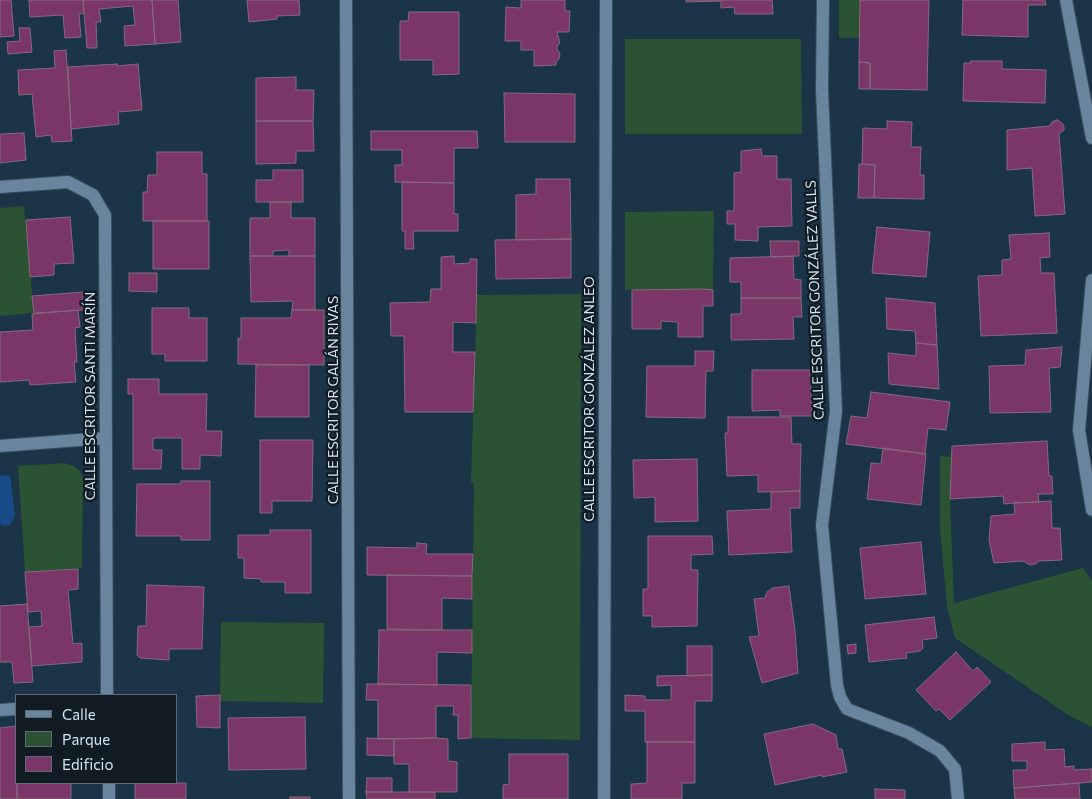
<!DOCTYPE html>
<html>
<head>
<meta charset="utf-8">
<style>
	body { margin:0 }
	#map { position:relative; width:1092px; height:799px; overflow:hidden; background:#1b3448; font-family:Commissioner,sans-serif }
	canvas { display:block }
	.legend { position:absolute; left:15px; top:694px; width:162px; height:90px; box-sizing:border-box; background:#101b24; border:1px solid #5f6b76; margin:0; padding:6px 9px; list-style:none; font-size:15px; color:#d5e4f1 }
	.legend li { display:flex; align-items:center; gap:10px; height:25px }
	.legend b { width:25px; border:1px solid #5f6b76 }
</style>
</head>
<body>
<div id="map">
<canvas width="1092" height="799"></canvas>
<ul class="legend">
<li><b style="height:6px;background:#69859d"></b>Calle</li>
<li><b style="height:14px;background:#2b5333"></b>Parque</li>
<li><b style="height:14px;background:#7a3667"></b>Edificio</li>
</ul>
</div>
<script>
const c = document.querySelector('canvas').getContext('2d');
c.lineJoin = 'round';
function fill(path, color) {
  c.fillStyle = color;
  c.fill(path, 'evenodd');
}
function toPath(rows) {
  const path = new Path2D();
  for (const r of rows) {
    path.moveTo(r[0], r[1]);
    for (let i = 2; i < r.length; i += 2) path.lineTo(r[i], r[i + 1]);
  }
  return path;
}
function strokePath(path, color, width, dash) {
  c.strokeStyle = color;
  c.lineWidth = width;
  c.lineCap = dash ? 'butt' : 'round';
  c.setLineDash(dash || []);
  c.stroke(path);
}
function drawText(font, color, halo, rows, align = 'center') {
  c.font = font + ' Commissioner,sans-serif';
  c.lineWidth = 4.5;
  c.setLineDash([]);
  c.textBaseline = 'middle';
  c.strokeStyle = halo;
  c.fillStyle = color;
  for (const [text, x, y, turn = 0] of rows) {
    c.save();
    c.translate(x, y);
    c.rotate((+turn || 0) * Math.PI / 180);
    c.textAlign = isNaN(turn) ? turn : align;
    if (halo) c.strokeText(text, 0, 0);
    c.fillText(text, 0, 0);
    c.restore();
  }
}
const green = toPath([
	[839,0,860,0,859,38,839,38],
	[625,39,801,39,802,134,625,134],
	[24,206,34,313,0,316,0,208],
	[714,211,713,290,625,290,625,212],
	[581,294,580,740,471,738,474,483,471,483,471,480,477,295],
	[940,456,951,457,950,499,954,603,1083,568,1092,581,1092,727,1070,716,955,638,947,606,940,529],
	[64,463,74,466,80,471,83,478,82,568,25,572,18,466],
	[221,622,324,623,323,703,220,701]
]);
const water = toPath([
	[10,475,15,516,10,525,4,526,0,524,0,476]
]);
const building = toPath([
	[0,0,11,0,14,36,0,37,0,0],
	[29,0,83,0,84,13,79,14,81,37,65,38,63,15,30,17,29,0],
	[83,0,152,0,155,44,125,46,124,26,135,25,133,6,99,9,101,22,96,22,97,48,87,48,83,0],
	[152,0,178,0,181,42,155,44,152,0],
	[247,0,299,0,300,15,277,16,277,19,249,22,247,0],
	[521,0,565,0,565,11,570,11,569,32,557,32,560,43,557,46,557,50,560,53,559,59,556,62,556,65,534,66,534,50,521,50,521,41,505,41,506,7,521,8,521,0],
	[686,0,772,0,773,14,735,14,734,7,721,8,721,1,686,2,686,0],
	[860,0,929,0,927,90,870,89,870,63,859,62,860,0],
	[963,0,1045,0,1046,5,1028,5,1028,37,962,35,963,0],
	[409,12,459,12,459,74,433,75,433,60,400,60,400,21,408,21,409,12],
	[19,28,30,28,32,52,8,54,7,42,20,41,19,28],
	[66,50,72,141,52,142,51,135,36,137,32,94,19,95,18,70,55,68,54,51,66,50],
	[971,61,1002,61,1002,69,1046,70,1045,103,963,101,964,63,971,63,971,61],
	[859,62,870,63,870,89,859,89,859,62],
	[117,64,117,66,138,64,142,110,118,112,119,124,71,129,68,67,117,64],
	[296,77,296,90,314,90,313,121,256,121,256,78,296,77],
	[504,93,575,94,575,142,505,142,504,93],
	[1057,120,1062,123,1064,127,1064,130,1059,134,1065,214,1035,216,1032,168,1007,170,1007,130,1050,126,1052,122,1057,120],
	[256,121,313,121,314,151,296,151,296,163,256,164,256,121],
	[887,121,912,122,911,147,921,147,920,175,924,175,924,199,874,198,875,165,862,164,863,128,887,129,887,121],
	[371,131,477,131,478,148,454,148,454,183,395,182,395,165,402,165,402,150,371,150,371,131],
	[24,133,26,160,0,163,0,134,24,133],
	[761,149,762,156,777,156,777,179,791,179,792,226,758,227,758,241,735,240,735,224,727,224,727,211,734,211,734,173,741,172,741,151,761,149],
	[157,152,202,152,202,174,207,174,207,221,143,221,143,192,147,192,148,175,157,175,157,152],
	[859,164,875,165,874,198,858,198,859,164],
	[273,170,303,170,303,202,256,202,256,180,273,180,273,170],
	[536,179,570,179,571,239,516,240,516,195,536,194,536,179],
	[402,182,454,183,454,214,458,214,458,231,413,231,414,249,405,249,405,231,402,231,402,182],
	[270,202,291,202,291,218,315,218,315,256,289,256,289,250,273,251,273,256,250,256,250,218,270,218,270,202],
	[70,217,74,263,54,264,54,275,30,277,26,220,70,217],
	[153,221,209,221,209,269,153,269,153,221],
	[877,227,930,232,926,277,872,273,877,227],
	[1049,233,1050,257,1040,258,1041,273,1054,273,1057,333,981,336,978,276,1002,275,1002,260,1011,259,1009,235,1049,233],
	[571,239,571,278,496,279,495,240,571,239],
	[770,241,799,241,799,256,771,257,770,241],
	[250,256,315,256,315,310,292,310,293,301,251,302,250,256],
	[454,256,454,264,470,263,470,259,477,259,476,323,453,322,453,352,475,352,473,412,405,412,404,336,391,336,390,303,430,302,431,289,441,289,441,257,454,256],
	[793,256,794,279,801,280,801,298,741,298,741,282,730,282,730,258,793,256],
	[129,273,157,273,157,292,129,291,129,273],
	[703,289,713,290,713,306,703,306,703,337,678,337,678,322,661,321,661,329,632,329,632,290,703,289],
	[83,292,83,310,34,313,32,296,83,292],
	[741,298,801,298,802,317,793,317,794,339,731,340,731,314,741,314,741,298],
	[886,298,935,303,937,345,916,343,915,331,887,329,886,298],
	[152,308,189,308,189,318,207,318,207,361,165,361,165,354,152,354,152,308],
	[78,310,80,327,75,328,77,362,74,362,76,382,30,385,29,380,0,382,0,332,33,330,32,314,78,310],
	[292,310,324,310,324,365,238,364,238,338,241,339,241,318,291,318,292,310],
	[916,343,937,345,939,389,889,384,888,353,916,356,916,343],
	[1062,347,1060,367,1049,368,1051,412,990,413,989,366,1025,365,1026,350,1062,347],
	[695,351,714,351,713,371,706,371,705,418,646,417,647,366,695,366,695,351],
	[256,365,309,365,309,417,255,417,256,365],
	[752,370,810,370,812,416,780,416,780,410,752,411,752,370],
	[128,379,159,379,159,394,207,394,206,431,222,431,221,456,200,455,200,469,182,469,182,438,153,438,153,450,162,450,161,469,133,469,133,394,128,394,128,379],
	[871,392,950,402,946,430,928,428,925,454,846,444,851,416,867,418,871,392],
	[728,417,791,417,792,444,801,444,800,491,758,492,758,475,727,476,725,433,728,433,728,417],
	[260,440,313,440,312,501,272,501,272,513,260,513,260,440],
	[1047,441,1049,476,1052,476,1053,494,1038,494,1039,502,1014,503,1004,504,1003,496,950,499,952,446,1047,441],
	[883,448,926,454,921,505,867,499,871,463,881,464,883,448],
	[697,459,698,521,655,522,655,497,634,498,633,460,697,459],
	[181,481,210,481,210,540,181,540,181,536,136,536,137,484,181,484,181,481],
	[800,491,800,508,790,508,792,552,729,555,727,511,771,509,771,492,800,491],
	[1051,501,1052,528,1060,528,1062,560,1039,561,1035,564,1030,565,1023,561,994,563,989,540,991,516,1015,514,1014,503,1051,501],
	[270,530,311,530,311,593,285,593,285,582,261,582,261,579,244,578,244,558,238,558,238,535,270,535,270,530],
	[648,536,712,536,713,554,691,555,691,570,698,570,697,626,652,627,652,616,643,616,643,589,648,589,648,536],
	[921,542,926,594,865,599,860,548,921,542],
	[417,543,427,544,426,554,473,554,472,576,367,575,367,547,417,548,417,543],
	[78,569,78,589,68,590,73,644,82,643,82,662,32,666,29,627,42,626,41,611,28,612,25,572,78,569],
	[387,575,472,576,472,599,442,598,442,630,387,629,387,575],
	[147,585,204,587,202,649,169,649,169,660,140,658,137,655,138,626,146,626,147,585],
	[789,586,795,631,798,673,762,683,749,637,759,636,754,599,765,598,767,592,773,588,789,586],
	[27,604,33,682,14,683,12,662,0,662,0,606,27,604],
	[934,617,937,638,922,640,923,648,920,651,906,653,907,658,869,662,865,625,934,617],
	[379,630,472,630,472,653,437,652,437,685,378,684,379,630],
	[856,644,856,653,848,654,847,645,856,644],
	[687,646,712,646,712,675,687,676,687,646],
	[956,652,973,671,977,667,991,682,950,720,939,709,936,711,916,690,956,652],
	[712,675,712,701,695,701,695,742,645,742,645,711,625,711,625,695,645,696,645,700,671,700,671,685,657,686,657,676,712,675],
	[367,684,471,685,471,738,458,739,458,715,453,715,454,706,436,706,436,738,378,739,378,700,366,700,367,684],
	[220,695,220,728,197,727,196,696,220,695],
	[305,717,306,769,229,770,228,718,305,717],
	[813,724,836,735,838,749,842,749,847,772,822,777,822,775,775,785,764,734,813,724],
	[16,726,17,799,0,799,0,728,16,726],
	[367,738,394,739,394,756,367,755,367,738],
	[436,738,448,739,448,761,457,762,457,792,409,792,409,764,394,764,394,739,436,738],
	[647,742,695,742,695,783,682,783,682,799,631,799,631,784,647,783,647,742],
	[1045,742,1045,750,1064,749,1065,767,1074,766,1074,770,1092,769,1092,782,1014,788,1013,770,1027,770,1027,761,1012,761,1012,744,1045,742],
	[509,754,568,754,568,799,503,799,503,785,509,784,509,754],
	[367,778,392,778,392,792,366,792,367,778],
	[17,783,71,783,71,799,17,799,17,783],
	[135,783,186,783,186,799,135,799,135,783],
	[1079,783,1080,799,1015,799,1014,788,1079,783],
	[875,789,905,790,905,799,875,799,875,789],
	[366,792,435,792,435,799,367,799,366,792],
	[290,797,310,797,310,799,290,799,290,797]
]);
const minor = toPath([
	[346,0,349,799],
	[823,0,822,90,836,411,822,525,837,685,840,697,847,709,909,733,940,751,955,769,958,799],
	[1066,0,1092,138],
	[0,187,68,182,93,195,105,215,107,695],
	[1092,280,1079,430,1092,510],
	[0,446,105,438],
	[0,710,16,709],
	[109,783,109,799],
	[604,799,606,0]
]);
const streetNames = [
	["CALLE ESCRITOR GONZÁLEZ VALLS",815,300,-92],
	["CALLE ESCRITOR SANTI MARÍN",90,396,-90],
	["CALLE ESCRITOR GONZÁLEZ ANLEO",589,399,-90],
	["CALLE ESCRITOR GALÁN RIVAS",333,400,-90]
];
fill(green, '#2b5333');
fill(water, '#174b87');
fill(building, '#7a3667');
strokePath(building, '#87697d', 1);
strokePath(minor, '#3a4f61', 14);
strokePath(minor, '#69859d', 12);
drawText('14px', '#d5e4f1', '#101b24', streetNames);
</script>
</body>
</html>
